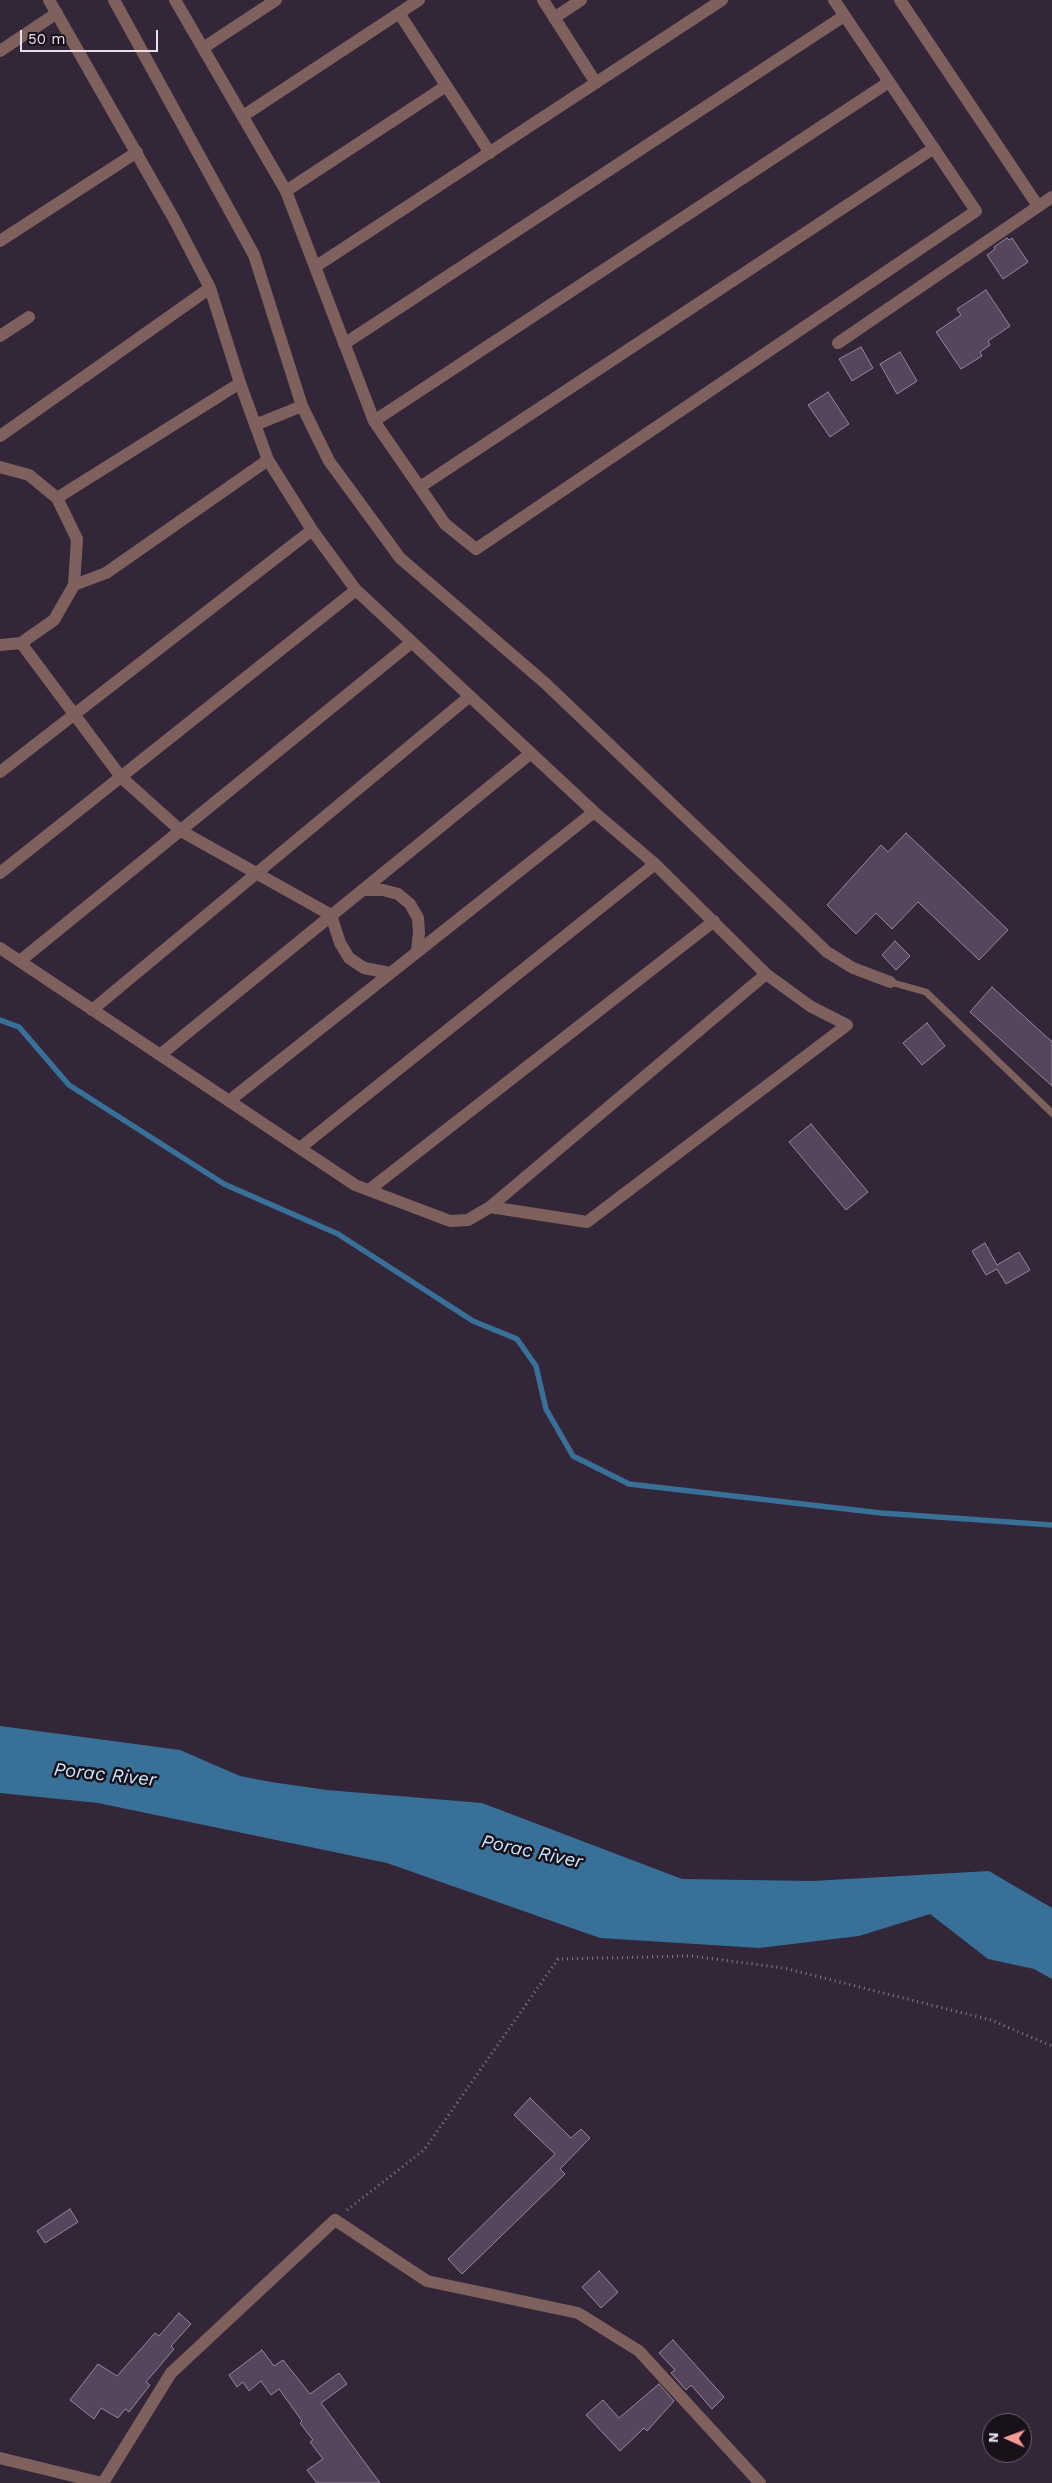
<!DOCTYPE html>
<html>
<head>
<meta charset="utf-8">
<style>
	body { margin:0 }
	#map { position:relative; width:1052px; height:2483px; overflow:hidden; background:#332639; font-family:"Work Sans",sans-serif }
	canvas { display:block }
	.north { position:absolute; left:982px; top:2413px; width:50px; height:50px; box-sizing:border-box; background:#18111a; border:1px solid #6b636e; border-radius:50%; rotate:272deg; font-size:14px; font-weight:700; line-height:20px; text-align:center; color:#e8dfec }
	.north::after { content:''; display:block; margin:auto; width:18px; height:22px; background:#f59c94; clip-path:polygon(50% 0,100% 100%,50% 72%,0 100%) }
	.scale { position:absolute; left:20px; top:30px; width:138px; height:22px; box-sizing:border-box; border:2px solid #e8dfec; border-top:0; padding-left:6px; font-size:15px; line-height:18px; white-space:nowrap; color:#e8dfec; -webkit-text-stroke:4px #18111a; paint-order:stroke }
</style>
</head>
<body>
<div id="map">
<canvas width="1052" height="2483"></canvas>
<div class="north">N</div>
<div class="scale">50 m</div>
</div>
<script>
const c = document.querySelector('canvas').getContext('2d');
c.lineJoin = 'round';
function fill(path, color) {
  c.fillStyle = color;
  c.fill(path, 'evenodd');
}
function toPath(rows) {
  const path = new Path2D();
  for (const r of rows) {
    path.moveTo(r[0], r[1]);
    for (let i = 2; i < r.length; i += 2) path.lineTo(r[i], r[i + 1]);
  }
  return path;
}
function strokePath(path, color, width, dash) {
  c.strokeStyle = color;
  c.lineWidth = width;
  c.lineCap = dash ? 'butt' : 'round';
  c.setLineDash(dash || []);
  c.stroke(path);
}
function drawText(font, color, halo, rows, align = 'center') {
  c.font = font + ' "Work Sans",sans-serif';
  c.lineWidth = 5;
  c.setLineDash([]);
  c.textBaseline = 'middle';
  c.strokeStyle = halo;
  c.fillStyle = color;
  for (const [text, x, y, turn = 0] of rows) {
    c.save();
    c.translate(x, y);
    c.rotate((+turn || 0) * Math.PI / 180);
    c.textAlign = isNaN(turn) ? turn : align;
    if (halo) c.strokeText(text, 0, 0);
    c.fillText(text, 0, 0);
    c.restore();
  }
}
const water = toPath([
	[0,1726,180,1750,240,1776,271,1782,327,1790,482,1803,682,1879,812,1881,989,1871,1052,1908,1052,1979,1034,1969,988,1959,930,1914,859,1936,759,1948,600,1938,387,1863,98,1803,0,1793]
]);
const stream = toPath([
	[0,1020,19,1027,69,1085,224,1184,338,1234,473,1321,517,1339,536,1366,546,1409,573,1456,629,1484,881,1513,1052,1525]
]);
const building = toPath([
	[1007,238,1009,240,1012,238,1028,262,1003,279,987,255,995,249,994,247,1007,238],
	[986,290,1010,326,988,341,990,345,980,352,982,356,961,369,936,332,961,315,957,309,986,290],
	[861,347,873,368,852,381,839,359,861,347],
	[900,352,917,381,897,394,880,364,900,352],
	[828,392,849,424,830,437,808,405,828,392],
	[906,833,1008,930,979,960,918,902,892,929,876,913,856,934,827,905,881,845,888,852,906,833],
	[895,941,910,956,896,970,882,955,895,941],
	[992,987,1052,1042,1052,1086,970,1012,992,987],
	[927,1023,945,1046,922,1065,903,1043,927,1023],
	[811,1124,868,1192,846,1210,789,1142,811,1124],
	[985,1243,997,1265,1019,1252,1030,1270,1006,1284,997,1269,986,1275,972,1251,985,1243],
	[530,2098,571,2138,581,2129,590,2138,560,2169,565,2174,462,2274,448,2259,555,2154,514,2115,530,2098],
	[70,2209,78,2222,45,2243,37,2231,70,2209],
	[599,2271,618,2292,601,2308,582,2287,599,2271],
	[179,2313,191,2324,171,2346,174,2349,146,2382,150,2385,129,2412,125,2409,118,2418,101,2408,94,2419,70,2400,98,2364,117,2376,155,2333,159,2336,179,2313],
	[673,2340,724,2397,712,2409,691,2385,686,2390,671,2373,675,2370,659,2353,673,2340],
	[262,2350,274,2366,283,2360,310,2394,339,2373,347,2384,321,2403,380,2483,317,2483,307,2470,323,2459,310,2442,313,2440,300,2423,302,2421,279,2389,271,2395,261,2381,249,2391,243,2382,237,2387,229,2375,262,2350],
	[659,2384,674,2401,647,2431,644,2428,620,2451,586,2415,603,2400,619,2418,659,2384]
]);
const path = toPath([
	[347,2210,424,2150,558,1959,691,1956,784,1968,991,2020,1052,2046]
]);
const lane = toPath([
	[890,982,926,992,1052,1113]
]);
const street = toPath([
	[114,0,254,255,302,406,329,461,400,558,545,683,827,952,853,968,890,982],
	[175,0,286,191,374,421,445,524,476,549,976,211,834,0],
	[543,0,596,83],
	[900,0,1038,206],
	[399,13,490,153],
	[554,18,581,0],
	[203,48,276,0],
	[0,51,57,13],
	[243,116,419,0],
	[286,191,446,86],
	[0,241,137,152],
	[315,267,722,0],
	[0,336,29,317],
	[838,343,1052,197],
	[344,344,844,16],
	[374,421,889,82],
	[255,425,302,406],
	[0,436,210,288],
	[0,467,29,475,57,498,77,539,74,585,54,620,21,643,0,645],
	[420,487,934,148],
	[57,498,240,383],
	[74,585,106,573,268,460],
	[21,643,121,777,181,831,331,915,340,943,349,958,364,968,390,973],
	[0,772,312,530],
	[0,873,356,590],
	[362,890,383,890,398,894,410,904,418,918,419,933,417,951],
	[0,948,355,1185,450,1221,468,1220,490,1207,587,1222,847,1025,810,1006,766,974,655,864,594,812,356,590,312,530,268,460,240,383,210,288,174,219,49,0],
	[20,961,412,642],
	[92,1010,470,696],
	[160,1055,531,753],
	[229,1101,594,812],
	[300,1148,655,864],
	[369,1190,714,921],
	[490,1207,766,974],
	[0,2458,102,2483],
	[103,2483,171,2373,335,2220,427,2281,578,2313,639,2351,760,2483]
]);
const waterNames = [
	["Porac River",105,1775,6],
	["Porac River",532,1852,12]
];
fill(water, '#387098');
strokePath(stream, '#387098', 5.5);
fill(building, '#55465c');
strokePath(building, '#97869e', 1);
strokePath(path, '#867b8b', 3, [1, 4]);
strokePath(lane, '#7e615d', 7);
strokePath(street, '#7e615d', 12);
drawText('italic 19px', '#c7e6fe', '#18111a', waterNames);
</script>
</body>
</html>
